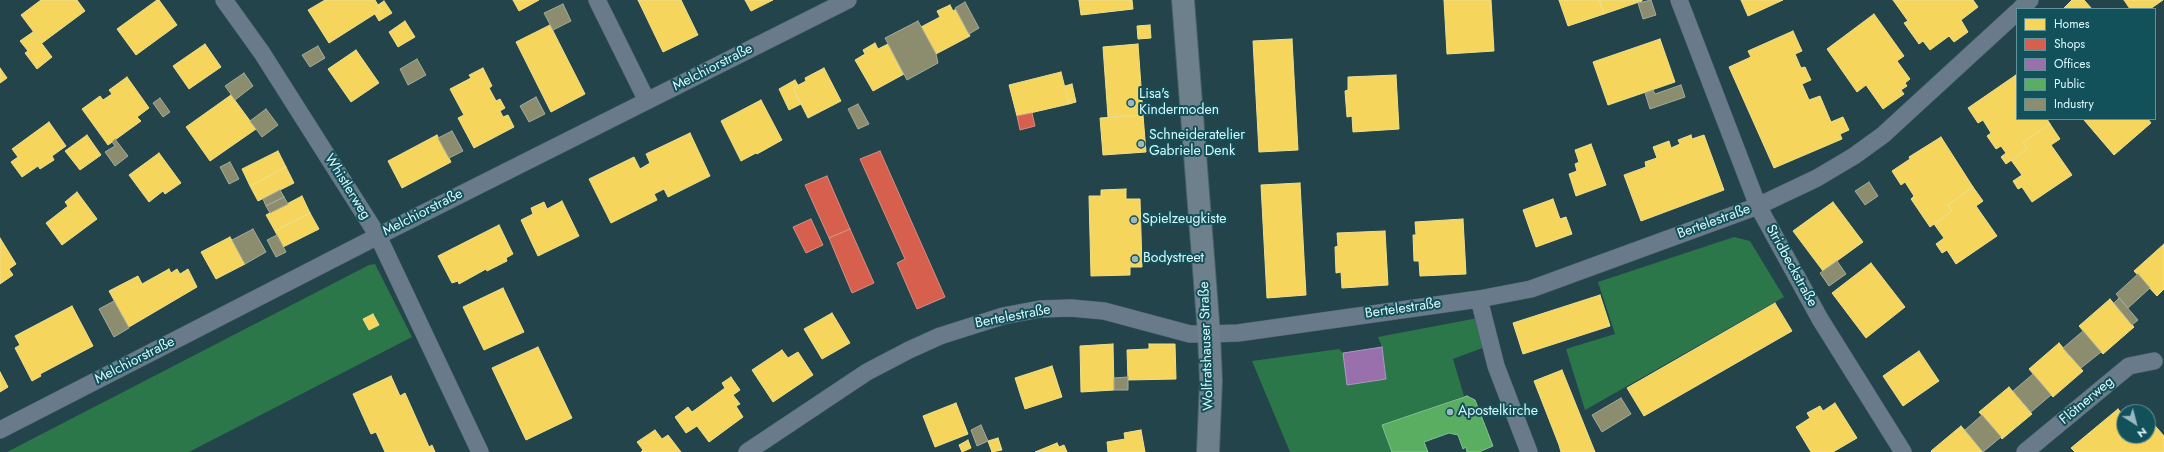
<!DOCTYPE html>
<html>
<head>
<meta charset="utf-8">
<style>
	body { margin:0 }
	#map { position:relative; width:2164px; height:452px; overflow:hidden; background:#22444a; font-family:Jost,sans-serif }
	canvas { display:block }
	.legend { position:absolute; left:2016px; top:8px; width:140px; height:112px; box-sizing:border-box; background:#12505a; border:1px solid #62939b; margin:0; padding:5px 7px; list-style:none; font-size:12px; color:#dbf7fd }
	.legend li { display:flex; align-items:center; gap:8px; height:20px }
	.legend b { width:20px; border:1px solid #62939b }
	.north { position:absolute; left:2116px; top:404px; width:40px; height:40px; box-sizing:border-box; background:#12505a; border:1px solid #62939b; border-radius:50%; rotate:144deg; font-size:11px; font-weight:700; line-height:16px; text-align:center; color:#dbf7fd }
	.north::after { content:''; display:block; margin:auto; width:14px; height:18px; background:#9ab8be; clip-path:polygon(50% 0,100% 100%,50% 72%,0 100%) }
</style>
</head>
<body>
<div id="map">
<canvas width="2164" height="452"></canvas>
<ul class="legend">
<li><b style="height:11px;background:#f6d55c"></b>Homes</li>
<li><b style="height:11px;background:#d6604d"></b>Shops</li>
<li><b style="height:11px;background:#9970ab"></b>Offices</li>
<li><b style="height:11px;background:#5aae61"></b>Public</li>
<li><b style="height:11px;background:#8c8c6e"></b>Industry</li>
</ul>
<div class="north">N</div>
</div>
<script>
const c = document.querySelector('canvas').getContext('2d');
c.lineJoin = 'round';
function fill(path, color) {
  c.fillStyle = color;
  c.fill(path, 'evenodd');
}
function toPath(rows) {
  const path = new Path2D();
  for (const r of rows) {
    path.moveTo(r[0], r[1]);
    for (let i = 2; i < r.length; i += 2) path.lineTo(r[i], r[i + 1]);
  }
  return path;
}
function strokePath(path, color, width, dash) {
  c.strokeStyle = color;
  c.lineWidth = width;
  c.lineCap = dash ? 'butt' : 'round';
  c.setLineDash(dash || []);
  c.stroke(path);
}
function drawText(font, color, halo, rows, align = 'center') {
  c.font = font + ' Jost,sans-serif';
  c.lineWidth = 4;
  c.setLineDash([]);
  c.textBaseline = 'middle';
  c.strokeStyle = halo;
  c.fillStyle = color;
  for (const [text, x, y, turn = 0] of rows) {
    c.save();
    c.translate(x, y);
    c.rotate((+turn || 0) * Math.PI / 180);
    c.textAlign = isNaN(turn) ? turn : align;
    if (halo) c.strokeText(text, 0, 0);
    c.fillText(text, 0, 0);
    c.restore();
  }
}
const green = toPath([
	[1734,237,1750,241,1784,297,1585,410,1566,349,1615,334,1598,282],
	[375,264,412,337,189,452,7,452,369,265],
	[1478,318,1485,347,1453,359,1464,396,1383,425,1392,452,1290,452,1252,361,1339,349,1343,353,1348,385,1386,379,1382,347,1378,337]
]);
const homes = toPath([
	[41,0,77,0,85,11,42,43,21,15,41,0],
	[157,0,159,0,177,25,136,55,117,29,157,0],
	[325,0,375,0,381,10,329,43,308,10,325,0],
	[513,0,539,0,519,11,513,0],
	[638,0,681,0,698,35,663,52,638,0],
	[745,0,773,0,751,11,745,0],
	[1079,0,1132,0,1133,9,1081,15,1079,0],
	[1444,0,1491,0,1494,51,1447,54,1444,0],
	[1559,0,1599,0,1604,14,1568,26,1559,0],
	[1599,0,1642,0,1642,1,1604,14,1599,0],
	[1741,0,1783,0,1748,16,1741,0],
	[1893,0,1973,0,1978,7,1961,20,1968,32,1954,42,1949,36,1930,50,1923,41,1919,44,1904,23,1908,21,1893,0],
	[2072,0,2084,0,2092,9,2063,9,2072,0],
	[2124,0,2163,0,2150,9,2130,9,2124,0],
	[384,1,392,13,379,21,375,14,381,10,378,5,384,1],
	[950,5,953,11,956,9,970,36,936,54,921,27,940,17,937,11,950,5],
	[1874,14,1904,56,1897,61,1910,79,1905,83,1907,86,1901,90,1904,94,1883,109,1866,85,1857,92,1827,49,1874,14],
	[405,21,415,37,398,47,389,32,405,21],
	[550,25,585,94,551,112,516,42,550,25],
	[1150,25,1151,38,1138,39,1137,26,1150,25],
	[1793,31,1802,51,1795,54,1801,68,1805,67,1811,80,1802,84,1809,100,1820,96,1831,122,1843,117,1849,130,1840,134,1842,139,1774,168,1729,67,1751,57,1748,51,1793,31],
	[33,32,52,57,37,69,25,53,28,51,20,41,33,32],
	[1292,39,1298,150,1259,152,1253,41,1292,39],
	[1660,39,1675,82,1608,105,1593,62,1660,39],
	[875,43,878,49,888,44,904,74,873,91,855,60,865,54,863,50,875,43],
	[205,44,221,67,189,89,173,66,205,44],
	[1138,44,1143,115,1108,117,1103,47,1138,44],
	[356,50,379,83,351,102,328,69,356,50],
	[0,68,7,78,0,83,0,68],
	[483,68,492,86,489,88,496,101,500,99,505,108,500,111,503,117,508,115,514,127,474,148,458,118,464,115,450,89,471,78,469,75,483,68],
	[824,68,841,101,808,118,793,88,806,81,805,78,824,68],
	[1061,72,1069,104,1017,116,1009,85,1061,72],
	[1396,75,1399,129,1353,132,1352,116,1347,117,1345,91,1348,90,1348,77,1396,75],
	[2016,75,2017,119,2047,119,2050,124,2023,142,2027,149,2006,164,2001,157,2006,153,2001,146,1996,149,1987,136,1991,133,1983,120,1978,123,1968,108,2016,75],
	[127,77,149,108,137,117,141,121,108,145,82,109,100,96,103,100,112,94,109,90,127,77],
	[795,80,798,85,793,88,801,104,789,110,779,89,795,80],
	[1072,84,1076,102,1069,104,1065,86,1072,84],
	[231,95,256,129,210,161,186,127,231,95],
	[761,100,782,140,757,154,756,153,741,161,721,121,761,100],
	[1143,115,1146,152,1103,155,1100,118,1143,115],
	[2085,119,2148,119,2151,123,2114,155,2084,120,2085,119],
	[49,122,66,146,52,156,54,160,40,169,38,166,22,177,11,162,18,157,12,149,49,122],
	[2050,124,2060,139,2051,145,2072,175,2032,202,2022,187,2018,189,2013,181,2022,175,2011,160,2027,149,2023,142,2050,124],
	[690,133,710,176,668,197,664,189,654,194,657,200,611,223,589,179,634,157,640,169,650,163,646,154,690,133],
	[87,135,101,155,80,170,65,151,87,135],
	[437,135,451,162,402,188,388,161,437,135],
	[1691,135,1692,139,1704,135,1724,190,1641,221,1624,175,1646,167,1645,162,1657,158,1653,147,1669,141,1671,148,1680,144,1678,140,1691,135],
	[1941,137,1973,187,1948,205,1952,211,1930,227,1911,199,1914,196,1905,182,1901,185,1892,171,1910,159,1909,157,1941,137],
	[1591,144,1606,185,1576,196,1569,174,1577,171,1575,164,1579,162,1575,150,1591,144],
	[278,151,286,167,250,186,242,169,278,151],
	[159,153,181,183,165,194,163,191,149,202,129,175,159,153],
	[286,167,294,183,258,201,250,186,286,167],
	[1300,183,1306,295,1267,298,1261,185,1300,183],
	[1973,187,1983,201,1976,206,1997,236,1956,264,1947,250,1942,253,1936,244,1944,238,1934,224,1952,211,1948,205,1973,187],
	[1126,189,1126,199,1140,199,1142,267,1130,267,1130,275,1091,276,1089,196,1101,196,1101,190,1126,189],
	[77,192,97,219,62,245,46,223,68,206,65,202,77,192],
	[302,196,310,213,275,231,266,215,302,196],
	[1553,199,1560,219,1566,217,1572,234,1536,247,1523,210,1553,199],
	[562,201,579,236,538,256,521,220,533,214,531,208,544,202,547,209,562,201],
	[1833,202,1863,242,1823,271,1793,231,1833,202],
	[310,213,319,229,283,247,275,231,310,213],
	[1463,219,1466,274,1420,276,1419,261,1414,261,1413,235,1416,235,1415,222,1463,219],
	[499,225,513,254,506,258,507,261,487,271,486,269,459,284,458,281,452,283,438,256,499,225],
	[1385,231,1388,285,1342,288,1341,272,1336,273,1335,247,1338,246,1337,233,1385,231],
	[230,237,245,264,216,279,201,252,230,237],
	[0,238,16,264,9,269,13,275,0,284,0,238],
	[2164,244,2164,289,2157,296,2134,271,2164,244],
	[1871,263,1905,307,1866,338,1832,293,1871,263],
	[169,269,171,273,177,269,180,274,188,269,197,287,129,327,109,291,138,276,142,284,169,269],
	[503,288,524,332,484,350,463,307,503,288],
	[1600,295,1610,326,1523,354,1513,323,1600,295],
	[2110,299,2134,327,2103,354,2079,326,2110,299],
	[1775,303,1792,331,1644,416,1627,388,1775,303],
	[72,306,93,346,40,374,41,376,32,381,15,348,20,345,15,336,72,306],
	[832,313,850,343,822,359,804,329,832,313],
	[373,314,379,325,369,330,363,319,373,314],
	[2059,343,2083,371,2053,397,2029,369,2059,343],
	[1113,344,1114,390,1081,392,1080,346,1113,344],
	[1149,344,1175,344,1176,379,1128,380,1127,350,1149,349,1149,344],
	[538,347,572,418,526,440,492,368,538,347],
	[782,350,788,358,798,352,813,375,773,402,752,370,782,350],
	[1919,351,1939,381,1903,406,1883,376,1919,351],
	[1052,366,1062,397,1025,409,1015,378,1052,366],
	[1562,370,1595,452,1561,452,1559,445,1534,381,1562,370],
	[0,372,8,387,0,392,0,372],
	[391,376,400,396,405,393,429,447,432,445,435,452,385,452,376,432,371,434,353,394,391,376],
	[731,377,740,390,733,395,740,404,736,406,743,417,709,442,697,426,686,433,675,417,688,407,692,412,725,388,722,383,731,377],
	[2009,387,2032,414,2002,439,1979,412,2009,387],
	[956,403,968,434,935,447,923,416,956,403],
	[1835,403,1857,438,1833,452,1811,452,1796,427,1810,418,1807,413,1820,406,1823,411,1835,403],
	[2118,409,2124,416,2124,436,2148,436,2148,422,2150,420,2164,436,2164,452,2075,452,2071,448,2118,409],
	[1961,426,1984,452,1932,452,1931,451,1961,426],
	[655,430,662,439,668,435,681,452,641,452,643,450,637,442,655,430],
	[1141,430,1145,452,1108,452,1107,442,1125,439,1124,433,1141,430],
	[998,438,1002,450,992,452,988,441,998,438],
	[968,440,971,448,962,452,959,445,968,440],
	[1057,443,1059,447,1064,445,1067,452,1035,452,1057,443]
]);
const shops = toPath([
	[1032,113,1035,126,1020,130,1017,116,1032,113],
	[880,151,945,297,917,309,897,263,905,259,860,159,880,151],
	[827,176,850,229,829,238,805,185,827,176],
	[811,219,823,245,806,253,793,227,811,219],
	[850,229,874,283,852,293,829,238,850,229]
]);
const offices = toPath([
	[1382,347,1386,379,1347,385,1343,353,1382,347]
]);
const public = toPath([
	[1467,396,1475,400,1493,446,1479,452,1467,452,1466,447,1463,449,1458,435,1449,433,1424,442,1428,452,1392,452,1382,425,1467,396]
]);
const industry = toPath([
	[1651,0,1656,15,1643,19,1638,3,1651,0],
	[965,2,979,28,969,34,955,8,965,2],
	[563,4,571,21,553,30,544,13,563,4],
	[918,21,936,54,938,63,907,80,885,38,918,21],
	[318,46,325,58,310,67,302,55,318,46],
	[417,59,426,75,408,85,400,69,417,59],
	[244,73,253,86,235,100,225,86,244,73],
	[1681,85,1685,97,1650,109,1645,93,1653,90,1655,94,1681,85],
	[536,97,545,114,529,122,520,106,536,97],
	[160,98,170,112,163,117,153,103,160,98],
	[858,104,869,124,858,129,848,109,858,104],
	[266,109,278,125,262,137,250,121,266,109],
	[452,131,463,151,449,158,438,138,452,131],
	[115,139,128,156,115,166,105,152,115,146,112,142,115,139],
	[230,162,239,179,229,184,220,167,230,162],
	[1869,182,1878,196,1865,205,1855,191,1869,182],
	[280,190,284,197,266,206,263,199,280,190],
	[284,197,288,204,270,213,266,206,284,197],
	[253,229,266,252,245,264,232,240,253,229],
	[277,235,286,252,276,257,267,240,277,235],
	[1837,261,1846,274,1829,286,1820,273,1837,261],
	[2138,274,2150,288,2128,308,2116,294,2138,274],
	[2119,298,2138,320,2132,325,2114,303,2119,298],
	[114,301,129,328,114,337,99,309,114,301],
	[2083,331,2101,352,2081,368,2063,348,2083,331],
	[2033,374,2051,395,2031,412,2013,391,2033,374],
	[1128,377,1128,390,1114,390,1114,378,1128,377],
	[1621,398,1631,414,1602,432,1592,415,1621,398],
	[1982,415,2001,437,1983,452,1965,430,1982,415],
	[981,425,988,441,977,446,971,430,981,425]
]);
const street = toPath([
	[224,0,262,53,378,236,480,452],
	[597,0,647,101],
	[1679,0,1758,206,1820,319,1903,452],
	[2020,9,2030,0],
	[1479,299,1496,366,1529,452],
	[0,430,378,236,848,0],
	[747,452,867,372,909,350,940,336,1003,316,1040,309,1071,308,1104,311,1190,334,1209,334,1238,333,1479,299,1531,289,1758,206,1817,178,1854,156,1883,135,2017,12],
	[2025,452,2129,366,2154,361]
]);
const primary = toPath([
	[1183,0,1209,334,1211,381,1208,452]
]);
const markers = [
	[1131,103,4,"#9ab8be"],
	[1141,144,4,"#9ab8be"],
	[1134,220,4,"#9ab8be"],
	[1135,259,4,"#9ab8be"],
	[1450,412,4,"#9ab8be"]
];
const streetNames = [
	["Melchiorstraße",713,68,-27],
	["Whistlerweg",347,187,58],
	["Melchiorstraße",423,213,-27],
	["Bertelestraße",1714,222,-20],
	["Stridbeckstraße",1791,266,61],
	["Bertelestraße",1403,309,-8],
	["Bertelestraße",1013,317,-11],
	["Wolfratshauser Straße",1207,346,-92],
	["Melchiorstraße",135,361,-27],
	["Flötnerweg",2087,401,-40]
];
const poiNames = [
	["Lisa's",1139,95],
	["Kindermoden",1139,111],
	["Schneideratelier",1149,136],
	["Gabriele Denk",1149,152],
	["Spielzeugkiste",1142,220],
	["Bodystreet",1143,259],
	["Apostelkirche",1458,412]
];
fill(green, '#2c7749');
fill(homes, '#f6d55c');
strokePath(homes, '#eedf8c', 1);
fill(shops, '#d6604d');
strokePath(shops, '#d88d82', 1);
fill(offices, '#9970ab');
strokePath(offices, '#ad98c4', 1);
fill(public, '#5aae61');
strokePath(public, '#81c490', 1);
fill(industry, '#8c8c6e');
strokePath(industry, '#a4ac99', 1);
strokePath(street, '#476267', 18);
strokePath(primary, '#476267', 24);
strokePath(street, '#697a8a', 17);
strokePath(primary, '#6d808b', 22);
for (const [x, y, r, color] of markers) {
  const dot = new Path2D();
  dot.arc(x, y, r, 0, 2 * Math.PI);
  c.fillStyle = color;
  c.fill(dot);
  strokePath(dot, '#12505a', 1.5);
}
drawText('14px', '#dbf7fd', '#12505a', streetNames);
drawText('14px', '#dbf7fd', '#12505a', poiNames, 'left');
</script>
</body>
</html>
